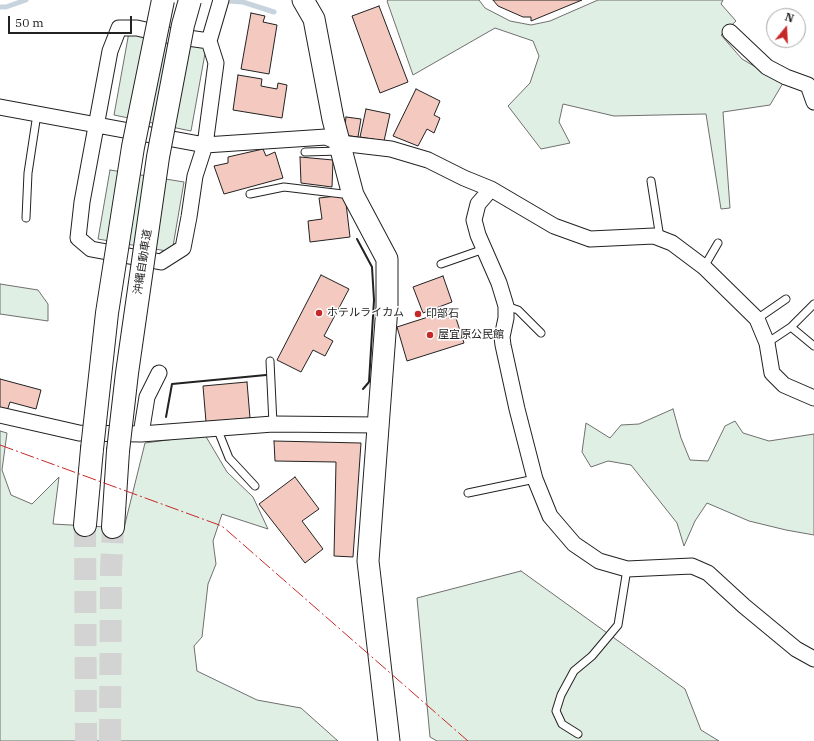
<!DOCTYPE html>
<html>
<head>
<meta charset="utf-8">
<style>
	body { margin:0 }
	#map { position:relative; width:814px; height:741px; overflow:hidden; background:#fff; font-family:"IBM Plex Serif",serif }
	canvas { display:block }
	.north { position:absolute; left:766px; top:8px; width:40px; height:40px; box-sizing:border-box; background:#fff; border:1px solid #a7a7a7; border-radius:50%; rotate:18deg; font-size:11px; font-weight:700; line-height:16px; text-align:center; color:#222 }
	.north::after { content:''; display:block; margin:auto; width:14px; height:18px; background:#c62828; clip-path:polygon(50% 0,100% 100%,50% 72%,0 100%) }
	.scale { position:absolute; left:8px; top:16px; width:124px; height:18px; box-sizing:border-box; border:2px solid #222; border-top:0; padding-left:5px; font-size:12px; line-height:14px; white-space:nowrap; color:#222; -webkit-text-stroke:3px #fff; paint-order:stroke }
</style>
</head>
<body>
<div id="map">
<canvas width="814" height="741"></canvas>
<div class="north">N</div>
<div class="scale">50 m</div>
</div>
<script>
const c = document.querySelector('canvas').getContext('2d');
c.lineJoin = 'round';
function fill(path, color) {
  c.fillStyle = color;
  c.fill(path, 'evenodd');
}
function toPath(rows) {
  const path = new Path2D();
  for (const r of rows) {
    path.moveTo(r[0], r[1]);
    for (let i = 2; i < r.length; i += 2) path.lineTo(r[i], r[i + 1]);
  }
  return path;
}
function strokePath(path, color, width, dash) {
  c.strokeStyle = color;
  c.lineWidth = width;
  c.lineCap = dash ? 'butt' : 'round';
  c.setLineDash(dash || []);
  c.stroke(path);
}
function drawText(font, color, halo, rows, align = 'center') {
  c.font = font + ' "IBM Plex Serif","Noto Sans JP",serif';
  c.lineWidth = 3;
  c.setLineDash([]);
  c.textBaseline = 'middle';
  c.strokeStyle = halo;
  c.fillStyle = color;
  for (const [text, x, y, turn = 0] of rows) {
    c.save();
    c.translate(x, y);
    c.rotate((+turn || 0) * Math.PI / 180);
    c.textAlign = isNaN(turn) ? turn : align;
    if (halo) c.strokeText(text, 0, 0);
    c.fillText(text, 0, 0);
    c.restore();
  }
}
const green = toPath([
	[388,0,479,0,485,8,510,21,531,25,550,21,598,0,723,0,721,4,736,21,721,35,742,59,783,83,770,105,723,112,730,208,721,209,706,114,614,116,563,104,559,122,570,143,541,149,508,106,530,83,539,56,533,41,495,28,413,75,387,1,388,0],
	[129,32,206,48,191,131,114,115,129,32],
	[110,170,184,182,172,252,98,239,110,170],
	[0,284,38,290,48,304,48,321,0,314,0,284],
	[673,409,681,438,690,460,708,461,725,426,735,421,743,433,769,441,814,434,814,535,786,530,749,521,707,503,695,521,684,546,677,523,631,465,608,461,591,467,582,452,586,423,610,438,621,425,639,424,673,409],
	[0,431,7,433,2,470,11,495,32,504,59,477,53,524,124,528,145,443,205,435,227,472,253,497,268,529,222,514,213,541,216,564,208,584,202,637,194,646,197,671,257,700,301,708,338,741,0,741,0,431],
	[521,571,685,689,701,730,719,741,437,741,430,737,417,598,521,571]
]);
const stream = toPath([
	[228,1,243,2,274,12],
	[0,7,6,7,26,0]
]);
const building = toPath([
	[493,0,582,0,531,21,531,17,523,17,498,6,493,0],
	[379,6,408,82,380,93,352,16,379,6],
	[251,13,265,16,263,22,277,25,269,74,241,69,251,13],
	[238,75,262,79,261,86,277,89,278,83,287,85,282,118,233,110,238,75],
	[416,89,440,101,434,115,440,118,434,133,427,129,418,146,393,136,416,89],
	[366,109,390,114,384,141,360,137,366,109],
	[346,117,361,119,358,137,344,135,346,117],
	[263,149,266,156,275,152,283,178,224,194,214,166,228,163,228,157,263,149],
	[300,157,333,160,332,187,301,183,300,157],
	[345,195,350,237,310,242,308,221,322,219,319,198,345,195],
	[321,275,349,289,324,336,333,341,325,356,313,350,301,372,277,360,321,275],
	[443,276,452,302,423,313,413,287,443,276],
	[453,309,464,343,407,361,397,327,453,309],
	[0,379,41,390,36,409,10,402,7,411,0,409,0,379],
	[247,382,250,418,206,422,203,386,247,382],
	[274,441,361,443,353,557,334,556,336,462,275,461,274,441],
	[295,477,319,509,302,521,323,549,305,563,259,504,295,477]
]);
const highwayTunnel = toPath([
	[85,525,86,741],
	[110,741,111,571,113,527]
]);
const lane = toPath([
	[305,152,340,151],
	[651,181,660,238],
	[250,194,284,187,351,195],
	[26,218,28,173,37,114],
	[441,264,484,249],
	[704,267,718,243],
	[506,306,518,310,541,333],
	[757,319,786,299],
	[791,327,814,346],
	[767,343,791,327,814,304],
	[270,361,273,424],
	[217,428,229,458,255,486],
	[468,493,535,479],
	[578,734,562,724,556,711,561,695,574,671,592,656,618,625,627,569]
]);
const street = toPath([
	[730,32,767,67,786,77,808,85,814,102],
	[209,41,216,63,205,145,195,176,189,217,183,248,161,262,91,249,78,238,82,202,110,51,119,28,137,28,167,35,209,41,221,0],
	[0,107,205,145,326,137,340,143,391,149,428,160,464,178,491,189,478,204,474,220,478,235,499,283,506,306,506,318,502,337,503,345,517,409,535,479,550,516,574,544,599,561,627,569,692,566,708,573,744,606,796,649,814,659],
	[491,189,554,226,590,239,654,236,672,243,704,267,757,319,767,343,772,373,784,385,814,398],
	[0,415,79,433,141,434,273,424,379,425],
	[141,434,147,397,159,373]
]);
const secondary = toPath([
	[303,0,314,19,333,119,353,195,387,259,387,307,368,561,389,741]
]);
const highway = toPath([
	[85,525,92,449],
	[113,527,118,451]
]);
const highwayBridge = toPath([
	[92,449,107,313,133,147,163,0],
	[118,451,127,373,158,157,183,25,190,0]
]);
const wall = toPath([
	[357,239,372,267,374,300,369,382,363,389],
	[166,417,172,384,266,375]
]);
const power = toPath([
	[0,445,222,526,468,741]
]);
const markers = [
	[319,313,4,"#c62828"],
	[418,314,4,"#c62828"],
	[430,335,4,"#c62828"]
];
const streetNames = [
	["沖縄自動車道",143,262,-81]
];
const poiNames = [
	["ホテルライカム",327,313],
	["印部石",426,314],
	["屋宜原公民館",438,335]
];
fill(green, '#e0efe3');
strokePath(green, '#6f6f6f', 1);
strokePath(stream, '#c7d3dd', 5);
fill(building, '#f3c9c0');
strokePath(building, '#222', 1);
strokePath(highwayTunnel, '#d3d3d3', 22, [22, 11]);
strokePath(lane, '#222', 9);
strokePath(street, '#222', 17);
strokePath(secondary, '#222', 23);
strokePath(highway, '#222', 24);
strokePath(lane, '#fff', 7);
strokePath(street, '#fff', 15);
strokePath(secondary, '#fff', 21);
strokePath(highway, '#fff', 22);
strokePath(highwayBridge, '#222', 24, []);
strokePath(highwayBridge, '#fff', 22);
strokePath(wall, '#222', 2);
strokePath(power, '#c62828', 1, [14, 3, 2, 3]);
for (const [x, y, r, color] of markers) {
  const dot = new Path2D();
  dot.arc(x, y, r, 0, 2 * Math.PI);
  c.fillStyle = color;
  c.fill(dot);
  strokePath(dot, '#fff', 1.5);
}
drawText('11px', '#222', '#fff', streetNames);
drawText('11px', '#222', '#fff', poiNames, 'left');
</script>
</body>
</html>
